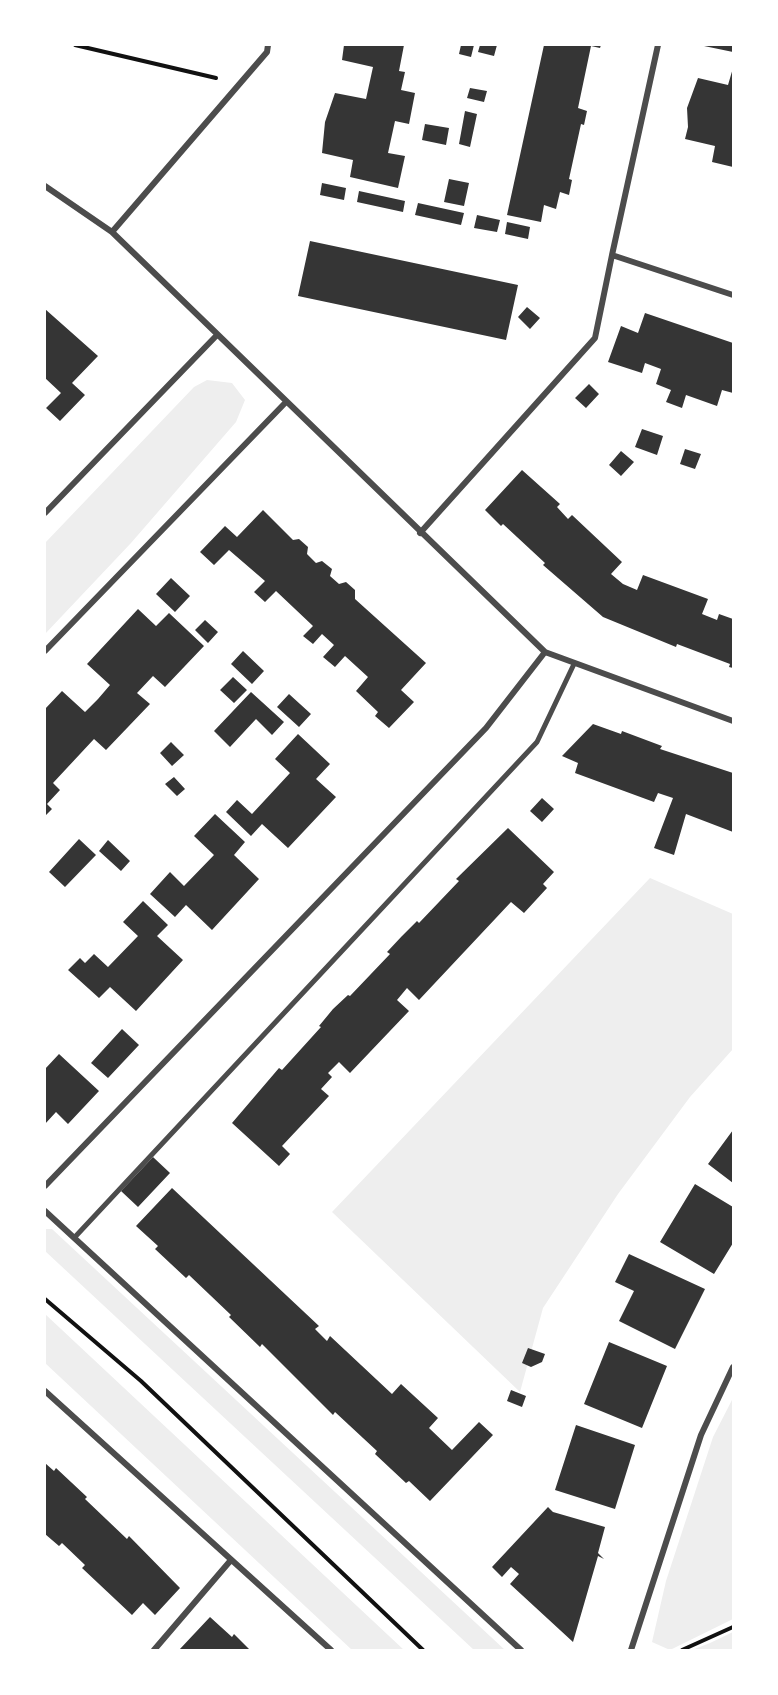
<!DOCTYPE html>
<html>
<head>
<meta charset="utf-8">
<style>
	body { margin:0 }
	#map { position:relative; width:778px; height:1695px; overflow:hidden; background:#fff; font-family:"Sofia Sans Condensed",sans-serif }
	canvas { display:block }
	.frame { position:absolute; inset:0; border:46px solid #fff; pointer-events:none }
</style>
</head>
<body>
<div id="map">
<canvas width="778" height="1695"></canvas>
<div class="frame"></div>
</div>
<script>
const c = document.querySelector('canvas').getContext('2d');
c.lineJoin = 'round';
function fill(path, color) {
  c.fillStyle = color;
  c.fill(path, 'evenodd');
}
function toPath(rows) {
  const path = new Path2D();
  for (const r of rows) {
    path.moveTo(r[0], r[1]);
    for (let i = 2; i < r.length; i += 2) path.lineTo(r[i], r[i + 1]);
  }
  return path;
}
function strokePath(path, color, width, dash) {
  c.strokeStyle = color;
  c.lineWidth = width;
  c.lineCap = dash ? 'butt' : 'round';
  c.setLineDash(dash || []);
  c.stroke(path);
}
const green = toPath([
	[207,380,232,383,245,400,236,422,131,543,45,634,45,543,194,387],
	[650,878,733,914,733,1049,690,1097,618,1194,543,1308,520,1392,332,1212],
	[45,1229,52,1229,505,1650,474,1650,45,1251],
	[45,1314,404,1650,352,1650,45,1363],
	[733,1398,733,1619,670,1650,652,1642,666,1581,713,1437],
	[733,1632,733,1650,692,1650,710,1643]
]);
const building = toPath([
	[344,45,404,45,399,71,405,72,401,90,415,93,409,124,395,121,388,153,405,156,398,188,350,177,353,160,322,153,325,122,335,93,366,99,373,67,342,60],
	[461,45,474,45,471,57,459,54],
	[480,45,497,45,494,56,478,52],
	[544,45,601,45,600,48,591,46,578,108,587,111,584,125,581,124,569,179,572,180,569,195,560,192,556,209,544,205,541,222,507,215],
	[704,45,733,45,733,52,704,46],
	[733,68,733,167,712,162,715,146,685,139,688,127,687,108,698,78,728,85],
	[470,88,487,91,484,102,467,98],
	[465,111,477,114,470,147,459,144],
	[425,124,449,128,446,145,422,140],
	[449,179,469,183,464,206,444,202],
	[322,183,346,188,344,200,320,195],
	[359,191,405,201,403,212,357,202],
	[418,203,464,213,461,225,415,215],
	[477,215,500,220,497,232,474,228],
	[507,222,530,227,528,239,505,234],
	[310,241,518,285,506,340,298,296],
	[527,307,540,318,530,329,518,317],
	[45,309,98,356,72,383,85,395,60,421,46,408,61,393,45,378],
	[645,313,733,343,733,393,722,390,717,406,686,395,682,408,666,402,671,390,656,384,661,369,645,363,642,373,608,362,621,326,638,333],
	[589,384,599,394,586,408,575,398],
	[642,429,663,436,657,455,635,447],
	[685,449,701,454,695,469,680,464],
	[621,451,634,462,621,476,609,465],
	[522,470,560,504,557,507,568,519,572,515,622,562,611,574,623,584,637,590,643,575,708,599,702,614,717,620,719,614,733,619,733,668,729,667,730,664,677,644,676,647,603,617,543,565,545,563,503,524,501,526,485,510],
	[263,510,293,540,299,539,308,547,307,554,316,563,322,561,332,569,330,576,339,584,346,582,355,590,355,599,426,663,401,690,414,702,389,728,375,716,378,712,356,691,368,677,345,656,335,667,323,657,334,645,322,634,313,644,303,636,313,626,276,591,265,602,254,592,265,581,229,550,214,565,200,552,225,526,237,537],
	[171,578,190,596,175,612,156,594],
	[138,609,156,626,169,613,204,646,165,687,153,676,137,693,150,704,106,750,94,739,53,783,60,790,47,804,52,809,45,816,45,709,62,691,85,712,98,699,110,685,87,664],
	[205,620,218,632,208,643,195,630],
	[243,651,264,671,252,684,231,664],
	[233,677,247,690,234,703,220,690],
	[251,692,284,722,272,735,256,719,230,747,214,731],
	[289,694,311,714,299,727,277,707],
	[593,724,621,734,622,731,662,746,660,749,733,773,733,832,686,814,674,855,654,848,673,798,658,793,654,802,575,773,578,763,562,756],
	[298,734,330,764,316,779,336,797,288,848,262,824,251,836,226,812,237,800,252,814,290,773,275,759],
	[171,742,184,755,172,766,160,753],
	[174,777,185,789,177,796,165,784],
	[542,798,554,809,542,822,530,811],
	[215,814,245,842,234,855,259,879,212,930,186,905,175,917,150,894,170,872,184,886,214,855,194,836],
	[508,828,554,872,543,884,547,888,524,913,511,902,419,1000,407,988,397,1000,409,1011,350,1073,339,1062,328,1073,332,1077,321,1089,329,1096,282,1146,290,1154,279,1166,232,1123,279,1068,282,1070,321,1027,319,1026,333,1009,348,995,350,996,390,954,387,952,402,936,417,921,419,923,459,881,456,879],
	[79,839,96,855,65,887,49,872],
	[108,840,130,861,121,871,99,851],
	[143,901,168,925,157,936,183,960,136,1011,110,987,99,998,68,970,80,958,85,963,94,954,108,967,138,936,123,922],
	[122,1029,139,1045,108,1078,91,1063],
	[59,1054,99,1091,68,1124,56,1112,45,1124,45,1069],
	[733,1130,733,1183,708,1164],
	[153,1157,170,1173,138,1207,121,1191],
	[695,1184,733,1207,733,1243,714,1274,660,1242],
	[172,1188,319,1326,315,1329,327,1341,330,1336,392,1394,401,1384,438,1418,429,1428,452,1450,479,1422,493,1435,430,1501,409,1481,406,1483,391,1469,375,1454,377,1451,335,1412,333,1415,262,1344,260,1347,229,1317,231,1315,189,1275,186,1278,171,1264,155,1249,158,1246,136,1226],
	[629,1254,705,1289,675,1349,619,1321,634,1291,615,1282],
	[609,1342,667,1366,642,1428,584,1404],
	[528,1348,545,1354,542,1362,531,1367,522,1363],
	[511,1390,526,1396,522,1407,507,1401],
	[576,1425,635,1445,615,1509,555,1490],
	[45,1463,54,1471,56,1468,87,1497,85,1499,127,1539,129,1536,180,1588,155,1615,143,1603,132,1615,82,1568,85,1565,62,1543,59,1546,45,1534],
	[548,1507,553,1512,605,1527,598,1553,604,1559,598,1556,573,1642,510,1584,519,1574,511,1567,502,1577,492,1567],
	[210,1617,232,1637,234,1634,250,1650,179,1650]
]);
const path = toPath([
	[75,45,216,78],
	[45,1299,141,1381,423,1650],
	[682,1650,733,1627]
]);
const pedestrian = toPath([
	[74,1238,537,742,574,664]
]);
const minor = toPath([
	[45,186,112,232,545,652,486,728,45,1186],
	[112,232,267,52,268,45],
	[612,255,658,45],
	[45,513,217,335],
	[420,533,595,338,612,255,733,295],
	[45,651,286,402],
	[545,652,733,721],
	[45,1211,521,1650],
	[45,1391,331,1650],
	[154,1650,231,1560],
	[631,1650,701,1435,733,1367]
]);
fill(green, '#eee');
fill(building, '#353535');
strokePath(path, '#111', 4);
strokePath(pedestrian, '#4c4c4c', 5);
strokePath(minor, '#4c4c4c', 6);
</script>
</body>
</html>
